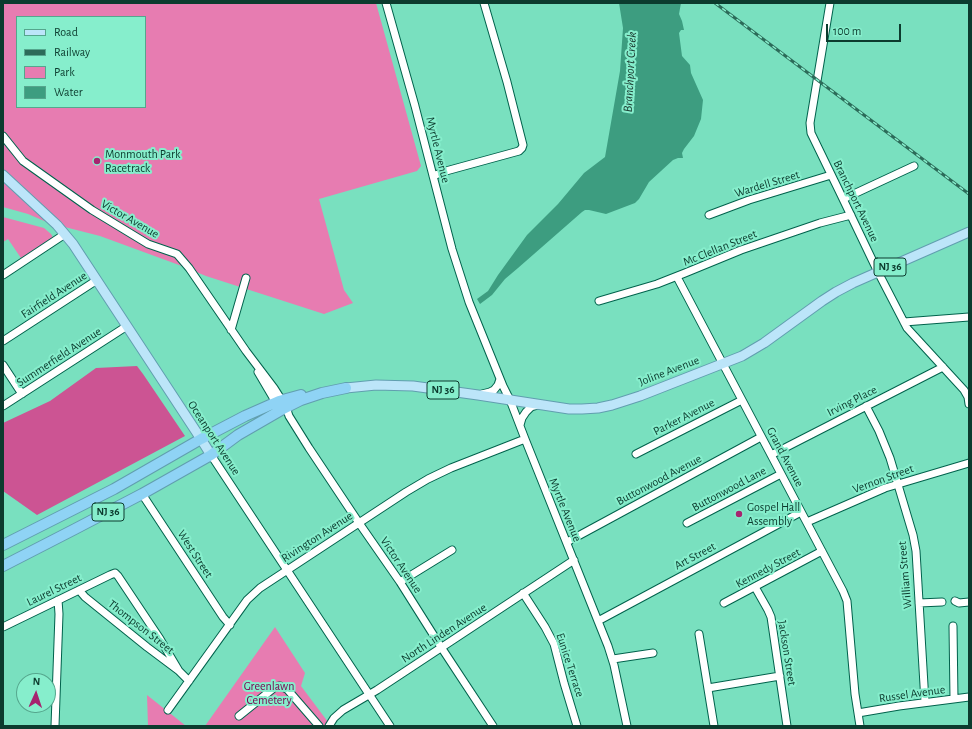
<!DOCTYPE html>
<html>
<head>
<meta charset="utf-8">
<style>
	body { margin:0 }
	#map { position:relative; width:972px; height:729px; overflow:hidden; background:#79e0bf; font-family:"Alegreya Sans",sans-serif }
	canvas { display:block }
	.frame { position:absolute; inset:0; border:4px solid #0c3b2e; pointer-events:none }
	.legend { position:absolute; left:16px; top:16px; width:130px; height:92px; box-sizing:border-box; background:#86eecc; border:1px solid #55a68d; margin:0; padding:5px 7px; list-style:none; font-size:12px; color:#0c3b2e }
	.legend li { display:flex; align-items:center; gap:8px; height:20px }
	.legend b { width:20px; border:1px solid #55a68d }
	.north { position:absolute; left:16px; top:673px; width:40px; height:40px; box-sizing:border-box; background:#86eecc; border:1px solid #55a68d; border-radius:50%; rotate:3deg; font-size:11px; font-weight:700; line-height:16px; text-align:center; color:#0c3b2e }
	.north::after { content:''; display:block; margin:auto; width:14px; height:18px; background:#a6236f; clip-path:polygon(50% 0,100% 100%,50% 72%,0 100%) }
	.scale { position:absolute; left:826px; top:24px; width:75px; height:18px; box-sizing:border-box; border:2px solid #0c3b2e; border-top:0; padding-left:5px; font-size:12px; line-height:14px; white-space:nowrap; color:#0c3b2e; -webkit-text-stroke:3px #86eecc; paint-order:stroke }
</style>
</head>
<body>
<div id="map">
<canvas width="972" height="729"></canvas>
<div class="frame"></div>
<ul class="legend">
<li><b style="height:5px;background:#bce5f9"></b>Road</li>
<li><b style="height:5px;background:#2c6b59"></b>Railway</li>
<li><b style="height:11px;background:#e77cb1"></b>Park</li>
<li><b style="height:11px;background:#3d9d80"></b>Water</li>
</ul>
<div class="north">N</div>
<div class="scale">100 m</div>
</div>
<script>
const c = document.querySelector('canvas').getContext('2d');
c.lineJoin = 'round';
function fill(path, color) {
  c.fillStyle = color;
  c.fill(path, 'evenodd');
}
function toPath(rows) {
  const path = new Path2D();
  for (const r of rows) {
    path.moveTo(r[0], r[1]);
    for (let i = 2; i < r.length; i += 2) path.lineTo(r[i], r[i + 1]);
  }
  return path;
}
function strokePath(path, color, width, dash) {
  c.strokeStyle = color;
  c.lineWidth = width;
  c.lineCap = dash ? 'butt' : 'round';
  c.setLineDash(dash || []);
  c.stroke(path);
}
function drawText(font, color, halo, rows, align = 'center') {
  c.font = font + ' "Alegreya Sans",sans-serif';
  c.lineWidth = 4;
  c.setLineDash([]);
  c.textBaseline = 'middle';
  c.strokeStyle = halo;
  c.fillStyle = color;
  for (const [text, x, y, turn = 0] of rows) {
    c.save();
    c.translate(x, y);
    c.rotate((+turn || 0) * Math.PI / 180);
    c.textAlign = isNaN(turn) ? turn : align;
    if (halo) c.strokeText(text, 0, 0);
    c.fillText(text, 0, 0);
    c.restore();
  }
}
const green = toPath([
	[3,3,376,3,421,166,417,171,319,199,344,290,353,303,324,314,206,276,179,265,100,236,49,223,28,214,3,207],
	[17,17,145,17,145,107,17,107],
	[3,217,44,228,51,234,55,241,23,261,8,239,3,242],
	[275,627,305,673,301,686,331,726,205,726],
	[147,695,186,726,148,726]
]);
const forest = toPath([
	[137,366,143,374,185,436,37,515,3,491,3,423,50,401,96,368]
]);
const water = toPath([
	[619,3,681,3,679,14,682,21,684,30,681,30,679,33,682,56,690,65,691,73,703,100,701,119,694,136,684,149,682,153,683,158,678,158,673,160,649,182,639,199,635,203,606,214,589,210,585,210,582,212,518,268,505,279,492,295,480,304,477,299,488,291,498,275,527,235,558,204,584,173,605,157,620,71,623,28]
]);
const minor = toPath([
	[386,3,415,106,432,172,452,249,469,302,503,386,510,400,525,439,608,646,614,665,627,726],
	[830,3,810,123,811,133,843,199,878,272,907,328,964,390,968,397,969,404],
	[3,136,23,161,92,210,148,244,177,254,189,268,246,351,274,388,286,407,289,416,309,448,359,523,400,582,441,647,493,726],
	[433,176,446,171,519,151,522,148,523,145,507,82,484,3],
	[843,199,914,166],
	[709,215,749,200,831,175],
	[3,275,65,234],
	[677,277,843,591,847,601,855,694,860,726],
	[599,301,657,284,685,273,741,250,820,223,851,215],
	[904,322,969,317],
	[231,330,246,278],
	[3,341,97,280],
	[3,365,22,394],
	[258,372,278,406],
	[482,394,490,392,494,390,498,385,500,379],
	[3,406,127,326],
	[866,406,879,431,890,458,913,535,916,551,925,702],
	[520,425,522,418,526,412,531,407,538,405],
	[636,454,742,400],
	[211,455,390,726],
	[771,455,943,367],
	[142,494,223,617,230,625],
	[807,522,885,488,969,463],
	[687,523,781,474],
	[567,542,761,437],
	[400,582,452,550],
	[755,587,768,610,771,617,787,726],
	[79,590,85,597,147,647,179,671,189,681],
	[523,593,545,627,554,644,564,683,577,726],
	[955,601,959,603,969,602],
	[724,603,822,551],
	[919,603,942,602],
	[598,621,801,512],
	[953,626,954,699],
	[3,627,110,575,115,573,118,576,160,639,179,671],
	[699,634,714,726],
	[613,659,653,653],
	[708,688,780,676],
	[168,710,247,600,260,588,406,492,428,479,451,468,525,439],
	[858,713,899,706,969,697],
	[239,716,275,687,280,686,287,689,319,726],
	[55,726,59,614,58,600],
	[329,726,334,718,343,710,377,690,574,560]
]);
const major = toPath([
	[3,175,57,225,73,244,201,439,211,455],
	[346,388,376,385,413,386,478,395,569,409,582,409,598,408,612,405,640,396,742,356,764,343,822,301,836,292,853,283,969,232]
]);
const highway = toPath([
	[3,545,114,489,201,439,245,416,279,401,301,395],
	[3,566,75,529,142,494,211,455,238,435,283,409,301,400,322,393,346,388]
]);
const rail = toPath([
	[715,3,969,194]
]);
const markers = [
	[97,161,4,"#a6236f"],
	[739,514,4,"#a6236f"]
];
const shields = [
	[890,267,32],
	[443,390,32],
	[108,512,32]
];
const shieldNames = [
	["NJ 36",890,267],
	["NJ 36",443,390],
	["NJ 36",108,512]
];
const streetNames = [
	["Myrtle Avenue",438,150,76],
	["Wardell Street",767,184,-17],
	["Branchport Avenue",856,201,64],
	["Victor Avenue",130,219,30],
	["Mc Clellan Street",720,248,-22],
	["Fairfield Avenue",54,295,-33],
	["Summerfield Avenue",59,357,-33],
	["Joline Avenue",669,371,-21],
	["Irving Place",852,401,-27],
	["Parker Avenue",684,417,-27],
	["Oceanport Avenue",214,438,57],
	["Grand Avenue",785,457,62],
	["Vernon Street",883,479,-20],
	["Buttonwood Avenue",659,480,-28],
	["Buttonwood Lane",729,489,-28],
	["Myrtle Avenue",565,510,68],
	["Rivington Avenue",317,537,-33],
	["West Street",195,554,57],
	["Art Street",695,556,-28],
	["Victor Avenue",401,565,56],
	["Kennedy Street",768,568,-28],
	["William Street",905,575,-95],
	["Laurel Street",54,590,-26],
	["Thompson Street",141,627,38],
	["North Linden Avenue",444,633,-33],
	["Jackson Street",787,653,81],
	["Eunice Terrace",570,665,72],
	["Russel Avenue",912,694,-8]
];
const poiNames = [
	["Monmouth Park",105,154],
	["Racetrack",105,168],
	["Gospel Hall",747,507],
	["Assembly",747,521]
];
const parkNames = [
	["Greenlawn",269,686],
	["Cemetery",269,700]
];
const waterNames = [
	["Branchport Creek",630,72,-87]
];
fill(green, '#e77cb1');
fill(forest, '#cc5493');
fill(water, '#3d9d80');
strokePath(minor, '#01624c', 9);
strokePath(major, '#619eaf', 11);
strokePath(highway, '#619eaf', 12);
strokePath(minor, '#fff', 7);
strokePath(major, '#bce5f9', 9);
strokePath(highway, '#8fd3f5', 10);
strokePath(rail, '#2c6b59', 3);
strokePath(rail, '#86eecc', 1.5, [4.5]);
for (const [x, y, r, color] of markers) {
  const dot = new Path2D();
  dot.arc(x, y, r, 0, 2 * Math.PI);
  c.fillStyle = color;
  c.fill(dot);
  strokePath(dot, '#86eecc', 1.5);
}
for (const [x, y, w] of shields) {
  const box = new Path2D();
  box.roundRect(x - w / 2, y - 9, w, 18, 3);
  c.fillStyle = '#86eecc';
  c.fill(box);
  strokePath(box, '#0c3b2e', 1);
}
drawText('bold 11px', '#0c3b2e', null, shieldNames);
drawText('12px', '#0c3b2e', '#86eecc', streetNames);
drawText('12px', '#0c3b2e', '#86eecc', poiNames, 'left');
drawText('12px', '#78004d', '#86eecc', parkNames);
drawText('italic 13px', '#1a372e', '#86eecc', waterNames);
</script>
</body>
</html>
